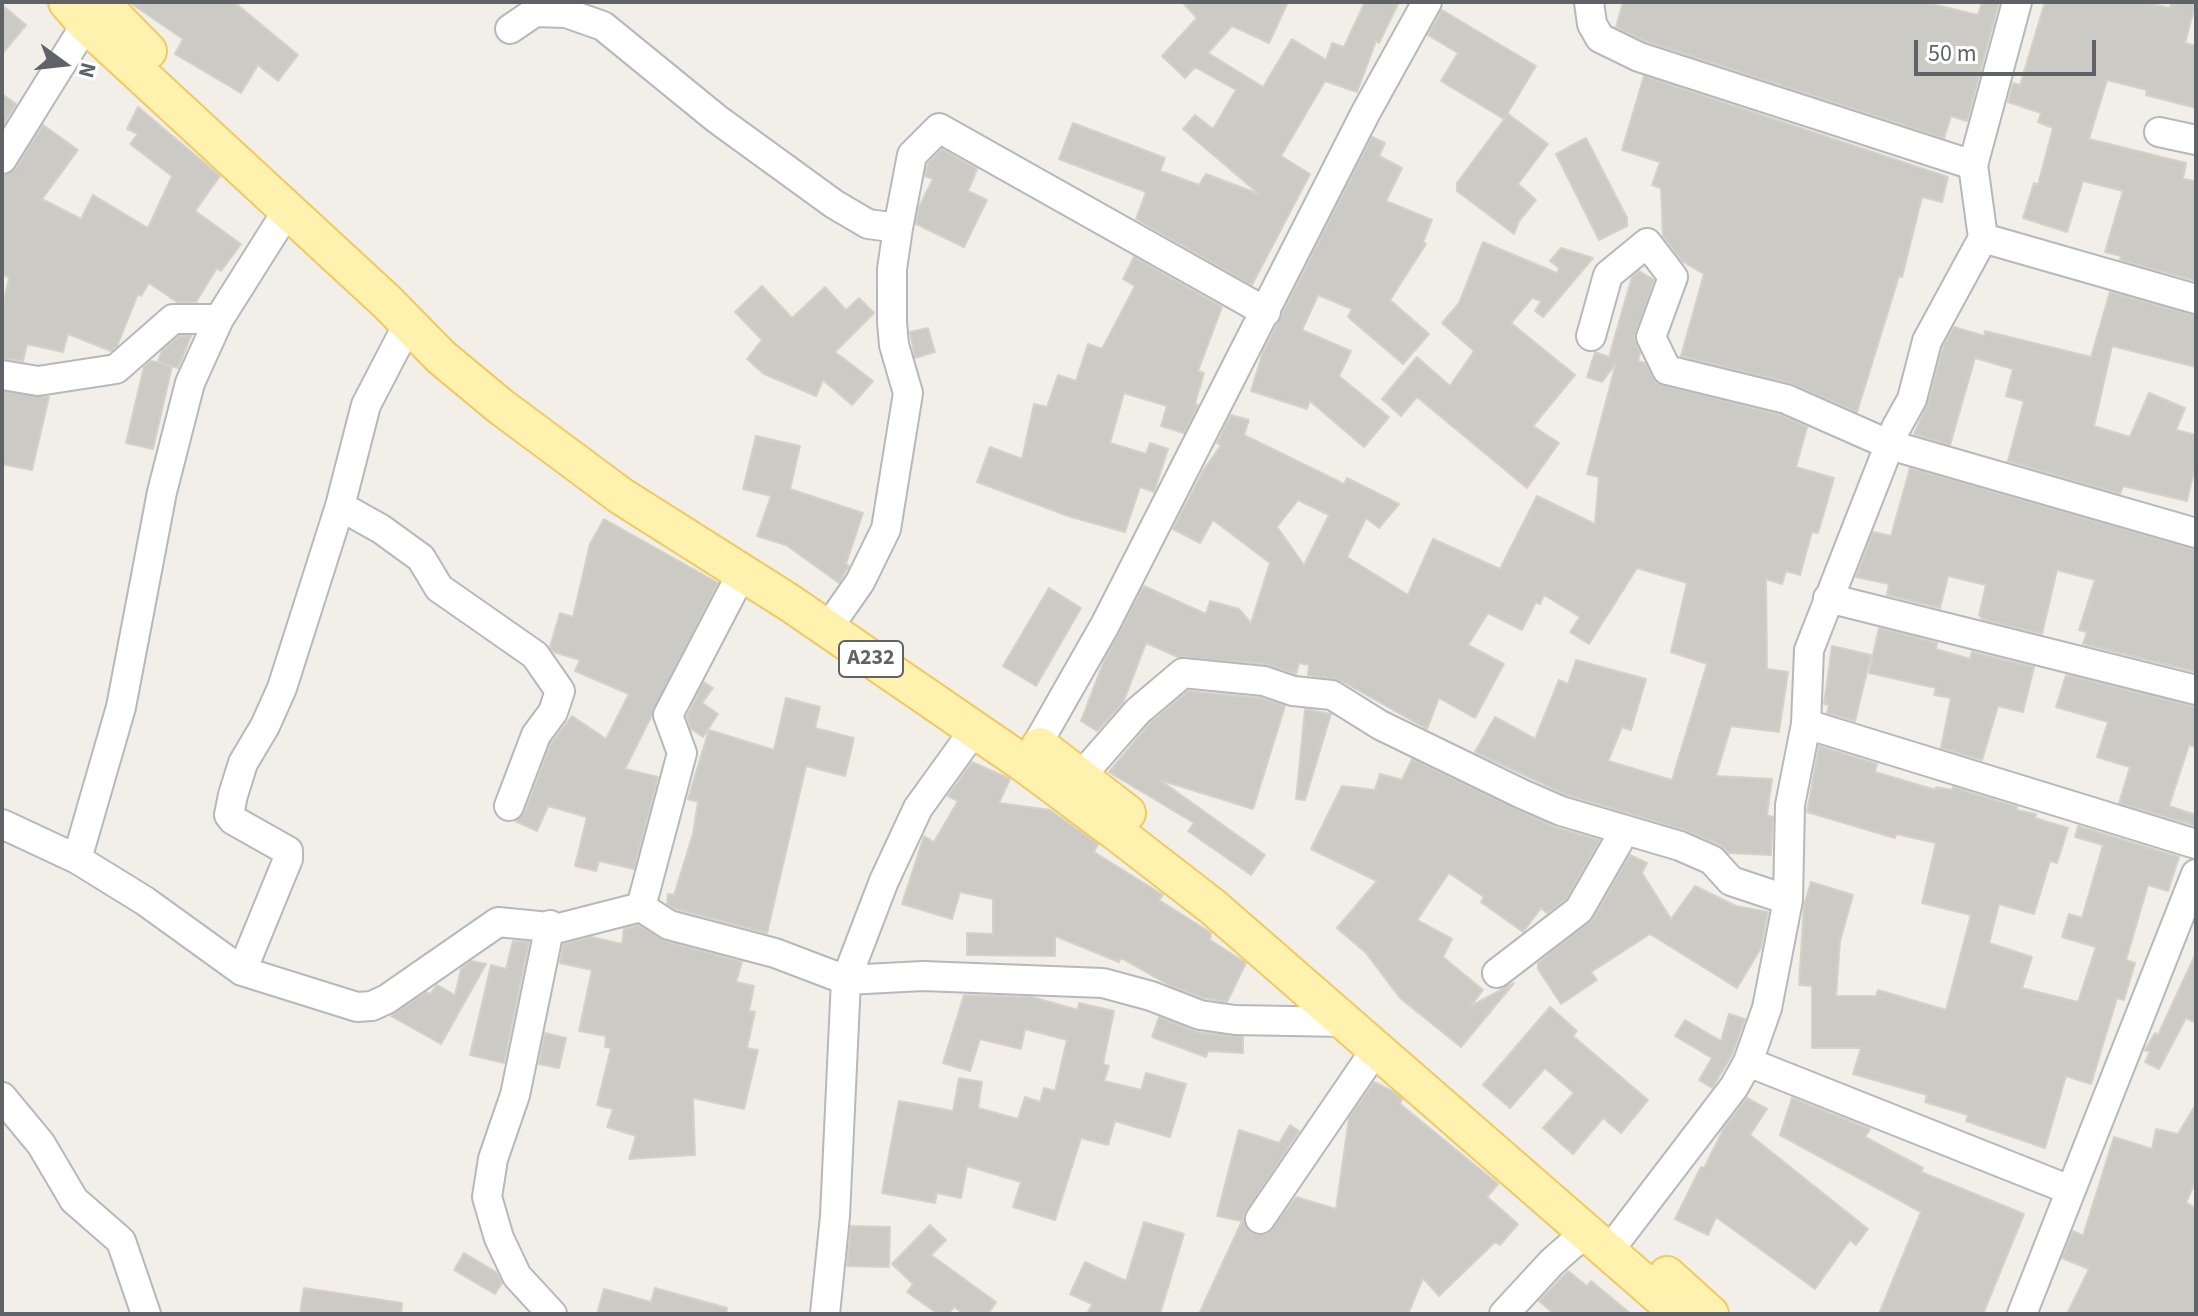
<!DOCTYPE html>
<html>
<head>
<meta charset="utf-8">
<style>
	body { margin:0 }
	#map { position:relative; width:2198px; height:1316px; overflow:hidden; background:#f1efe8; font-family:"Source Sans 3",sans-serif }
	canvas { display:block }
	.frame { position:absolute; inset:0; border:4px solid #5f6368; pointer-events:none }
	.north { position:absolute; left:24px; top:24px; width:80px; height:80px; -webkit-text-stroke:6px #fff; paint-order:stroke; rotate:105deg; font-size:22px; font-weight:700; line-height:32px; text-align:center; color:#5f6368 }
	.north::after { content:''; display:block; margin:auto; width:28px; height:36px; background:#5f6368; clip-path:polygon(50% 0,100% 100%,50% 72%,0 100%) }
	.scale { position:absolute; left:1914px; top:40px; width:182px; height:36px; box-sizing:border-box; border:4px solid #5f6368; border-top:0; padding-left:10px; font-size:24px; line-height:28px; white-space:nowrap; color:#5f6368; -webkit-text-stroke:6px #fff; paint-order:stroke }
</style>
</head>
<body>
<div id="map">
<canvas width="2198" height="1316"></canvas>
<div class="frame"></div>
<div class="north">N</div>
<div class="scale">50 m</div>
</div>
<script>
const c = document.querySelector('canvas').getContext('2d');
c.lineJoin = 'round';
function fill(path, color) {
  c.fillStyle = color;
  c.fill(path, 'evenodd');
}
function toPath(rows) {
  const path = new Path2D();
  for (const r of rows) {
    path.moveTo(r[0], r[1]);
    for (let i = 2; i < r.length; i += 2) path.lineTo(r[i], r[i + 1]);
  }
  return path;
}
function strokePath(path, color, width, dash) {
  c.strokeStyle = color;
  c.lineWidth = width;
  c.lineCap = dash ? 'butt' : 'round';
  c.setLineDash(dash || []);
  c.stroke(path);
}
function drawText(font, color, halo, rows, align = 'center') {
  c.font = font + ' "Source Sans 3",sans-serif';
  c.lineWidth = 8;
  c.setLineDash([]);
  c.textBaseline = 'middle';
  c.strokeStyle = halo;
  c.fillStyle = color;
  for (const [text, x, y, turn = 0] of rows) {
    c.save();
    c.translate(x, y);
    c.rotate((+turn || 0) * Math.PI / 180);
    c.textAlign = isNaN(turn) ? turn : align;
    if (halo) c.strokeText(text, 0, 0);
    c.fillText(text, 0, 0);
    c.restore();
  }
}
const building = toPath([
	[129,2,234,2,298,55,278,81,258,65,241,93,175,54,183,39,129,2],
	[1182,2,1288,2,1269,43,1232,26,1208,53,1263,87,1292,39,1326,60,1332,43,1344,47,1365,2,1399,2,1379,43,1376,41,1357,92,1325,81,1281,156,1310,174,1252,285,1136,219,1146,192,1059,159,1073,123,1165,158,1160,171,1199,185,1206,174,1259,194,1183,129,1195,115,1213,129,1236,90,1195,67,1185,78,1162,56,1197,18,1182,2],
	[1623,2,1923,2,1978,15,1982,2,1999,2,1967,121,1951,116,1944,138,1645,41,1616,27,1623,2],
	[2045,2,2142,2,2170,8,2171,2,2196,2,2185,43,2196,46,2196,108,2146,95,2147,90,2107,80,2089,139,2186,163,2183,179,2196,181,2196,281,2120,260,2121,256,2105,252,2123,191,2083,181,2067,232,2023,218,2034,183,2038,185,2053,128,2038,122,2041,113,2008,102,2013,83,2020,85,2045,2],
	[2,5,26,25,2,54,2,5],
	[1442,10,1536,66,1504,119,1441,81,1458,53,1428,35,1442,10],
	[1644,76,1948,177,1942,202,1922,197,1902,277,1899,276,1857,412,1790,383,1681,356,1704,274,1682,261,1663,236,1661,188,1652,185,1660,162,1622,150,1644,76],
	[2,94,16,104,2,127,2,94],
	[138,107,220,176,195,211,241,244,221,271,217,268,196,302,177,302,149,283,141,296,138,294,117,346,111,351,68,334,63,352,27,344,23,361,2,358,2,309,9,278,2,274,2,176,16,168,43,125,78,150,42,199,81,219,93,195,148,228,172,176,130,144,138,134,127,129,138,107],
	[1508,114,1548,144,1518,184,1536,200,1519,221,1514,234,1457,191,1457,183,1508,114],
	[1372,137,1385,143,1379,156,1402,168,1386,201,1432,220,1423,242,1426,244,1390,300,1429,334,1403,364,1348,317,1352,309,1318,295,1302,330,1351,351,1339,376,1389,417,1364,447,1310,401,1307,409,1251,391,1263,352,1372,137],
	[1586,138,1627,218,1627,226,1599,240,1556,154,1586,138],
	[942,149,977,169,968,191,987,200,964,247,916,224,919,207,933,179,925,176,928,163,942,149],
	[1483,242,1557,273,1559,268,1550,261,1561,248,1593,258,1543,317,1535,311,1541,301,1532,298,1511,323,1575,375,1533,426,1559,443,1527,488,1417,397,1401,416,1382,399,1417,357,1450,386,1474,351,1442,323,1459,303,1483,242],
	[1134,257,1222,307,1198,371,1204,373,1195,404,1198,405,1184,433,1161,426,1167,406,1124,393,1110,443,1146,454,1150,443,1168,449,1154,492,1140,487,1125,532,1071,517,977,482,990,447,1022,459,1034,404,1047,407,1058,375,1076,381,1088,344,1102,349,1135,286,1123,279,1134,257],
	[1639,271,1654,280,1634,338,1640,353,1638,361,1645,363,1656,383,1780,415,1807,427,1796,467,1834,478,1818,533,1812,532,1800,575,1786,571,1782,584,1766,579,1767,669,1788,672,1779,732,1731,726,1716,776,1772,779,1767,815,1773,817,1771,855,1729,853,1719,844,1685,830,1567,795,1475,752,1495,717,1535,739,1559,680,1568,684,1576,660,1646,679,1631,730,1622,727,1608,761,1672,780,1707,664,1671,652,1687,583,1637,568,1589,644,1570,632,1580,617,1544,595,1540,604,1536,602,1522,630,1488,613,1468,645,1504,664,1475,718,1439,698,1427,729,1340,680,1308,675,1309,665,1299,663,1296,674,1266,664,1178,657,1146,643,1123,703,1097,731,1081,721,1104,661,1144,586,1206,614,1210,601,1239,609,1251,623,1270,563,1213,520,1200,543,1173,529,1203,471,1221,445,1217,443,1231,415,1249,420,1244,435,1344,484,1347,478,1399,504,1379,528,1366,518,1347,557,1408,595,1433,539,1500,569,1537,496,1595,524,1599,477,1587,474,1616,363,1602,382,1587,377,1595,352,1609,357,1632,277,1639,271],
	[1298,500,1329,515,1304,565,1277,527,1298,500],
	[762,286,792,318,825,287,846,310,859,298,874,313,835,352,873,381,852,405,823,380,816,396,764,374,747,359,762,340,735,312,762,286],
	[2110,292,2196,316,2196,367,2112,346,2094,426,2130,437,2149,393,2185,408,2176,430,2196,435,2196,462,2187,501,2123,486,2120,494,2008,461,2024,401,2006,396,2013,369,1975,358,1950,445,1914,434,1928,403,1943,347,1954,327,1984,336,1985,331,2091,357,2110,292],
	[928,328,935,352,915,358,910,332,928,328],
	[179,336,191,336,178,368,158,361,162,351,179,336],
	[151,361,172,366,153,449,126,443,144,367,151,361],
	[2,392,49,397,32,470,2,464,2,392],
	[756,436,800,446,790,489,863,513,846,564,849,566,839,583,786,545,757,536,771,496,743,489,756,436],
	[1910,468,2196,550,2196,672,2083,644,2087,632,2079,630,2095,580,2057,570,2042,634,1982,619,1979,615,1986,585,1948,576,1940,608,1887,595,1889,584,1856,577,1873,532,1891,536,1910,468],
	[604,519,718,583,625,769,658,777,634,869,599,861,596,871,575,866,587,817,548,806,537,831,515,821,525,812,551,743,572,716,606,739,629,694,575,671,580,660,554,652,550,647,560,613,573,617,590,544,604,519],
	[1049,588,1081,608,1036,686,1003,666,1049,588],
	[1879,628,1937,643,1936,649,1970,659,1972,652,2034,667,2023,712,1998,706,1982,760,1941,748,1951,698,1934,695,1936,688,1869,673,1879,628],
	[1832,646,1871,655,1855,721,1827,713,1829,705,1824,704,1832,646],
	[2066,675,2196,707,2196,747,2189,745,2169,806,2196,815,2196,826,2119,803,2130,767,2097,757,2108,722,2056,707,2066,675],
	[704,682,713,688,702,703,718,714,703,737,691,729,687,716,704,682],
	[1188,691,1260,698,1285,706,1253,809,1160,780,1265,855,1251,875,1188,831,1194,823,1109,772,1150,723,1188,691],
	[786,698,820,707,815,728,854,738,845,776,806,766,767,933,676,909,667,904,668,894,674,895,693,834,698,802,688,799,709,730,774,750,786,698],
	[1305,709,1331,714,1305,800,1296,799,1305,709],
	[1819,746,1877,764,1875,772,1936,790,1936,787,1952,790,1953,787,2017,807,2016,810,2036,814,2035,818,2068,828,2057,863,2050,861,2034,914,1999,904,1989,943,2032,957,2022,988,2078,1002,2096,947,2062,937,2069,914,2082,918,2103,845,2075,837,2078,826,2179,857,2168,891,2148,885,2126,960,2135,963,2124,1000,2117,998,2091,1084,2066,1076,2045,1148,1966,1121,1968,1115,1925,1102,1927,1095,1853,1074,1861,1048,1812,1048,1812,986,1799,985,1804,905,1811,882,1853,895,1840,941,1836,996,1876,996,1878,990,1946,1010,1971,915,1922,903,1936,843,1896,834,1895,838,1807,812,1819,746],
	[1412,759,1554,827,1600,840,1566,899,1547,913,1541,908,1523,932,1481,902,1484,897,1449,873,1417,920,1452,939,1443,957,1483,990,1471,1006,1514,983,1461,1047,1400,998,1366,953,1337,928,1377,881,1311,849,1342,786,1375,790,1380,774,1402,780,1412,759],
	[972,762,1010,779,999,803,1050,810,1098,844,1094,852,1163,895,1159,900,1211,933,1210,940,1246,963,1227,1002,1204,998,1169,985,1121,958,1119,962,1055,936,1055,956,967,955,967,933,993,934,993,899,960,892,952,919,902,904,924,836,934,842,958,801,948,796,972,762],
	[1630,855,1647,863,1642,873,1671,919,1695,886,1736,906,1768,912,1761,948,1737,988,1650,934,1591,972,1597,980,1561,1004,1538,969,1538,963,1593,919,1630,855],
	[638,925,665,941,742,962,736,982,754,986,749,1011,755,1012,747,1048,758,1050,744,1109,693,1098,695,1155,629,1159,636,1136,607,1127,613,1109,597,1105,611,1048,605,1047,606,1036,579,1031,592,970,560,963,563,944,591,937,622,944,624,929,638,925],
	[513,941,529,942,504,1063,470,1055,491,965,506,969,513,941],
	[2196,953,2196,1023,2186,1018,2159,1069,2145,1062,2150,1052,2145,1050,2155,1033,2158,1035,2196,953],
	[471,961,486,964,441,1044,391,1016,426,992,430,994,437,985,455,995,461,969,471,961],
	[964,995,1032,997,1078,1010,1079,1003,1114,1011,1103,1064,1109,1066,1104,1081,1141,1090,1146,1073,1186,1084,1170,1137,1115,1121,1108,1145,1081,1138,1055,1220,1013,1207,1021,1182,967,1166,961,1198,937,1193,935,1203,882,1193,899,1101,953,1111,959,1078,982,1082,978,1108,1018,1119,1025,1097,1040,1102,1044,1088,1055,1091,1067,1040,1025,1029,1021,1049,980,1039,970,1071,943,1063,964,995],
	[1550,1007,1577,1031,1573,1036,1648,1100,1621,1133,1603,1118,1573,1154,1543,1128,1574,1093,1545,1068,1510,1108,1483,1085,1550,1007],
	[1729,1014,1745,1019,1732,1055,1712,1088,1699,1080,1712,1058,1675,1036,1685,1020,1721,1041,1729,1014],
	[1159,1017,1197,1032,1243,1037,1243,1053,1208,1051,1206,1057,1152,1037,1159,1017],
	[545,1033,566,1038,559,1068,539,1064,545,1033],
	[1374,1082,1392,1091,1402,1099,1400,1104,1498,1184,1487,1197,1518,1224,1500,1245,1495,1242,1439,1296,1423,1278,1408,1314,1199,1314,1242,1221,1217,1216,1239,1130,1279,1143,1290,1125,1299,1131,1243,1217,1250,1233,1267,1235,1296,1197,1336,1209,1349,1118,1374,1082],
	[1747,1098,1767,1109,1750,1135,1868,1229,1856,1245,1850,1240,1815,1289,1716,1217,1708,1235,1675,1219,1701,1167,1704,1168,1724,1128,1747,1098],
	[1792,1098,1870,1129,1865,1137,1923,1168,1921,1172,2024,1214,1983,1314,1879,1314,1921,1212,1780,1135,1792,1098],
	[2196,1104,2196,1180,2186,1203,2196,1208,2196,1314,2067,1314,2089,1269,2062,1258,2073,1231,2083,1236,2114,1137,2152,1149,2156,1129,2178,1134,2196,1104],
	[1144,1222,1184,1234,1160,1314,1087,1314,1092,1304,1070,1294,1085,1262,1126,1281,1144,1222],
	[930,1225,946,1240,931,1255,996,1302,988,1314,964,1314,954,1307,948,1314,938,1314,907,1292,913,1284,892,1264,930,1225],
	[851,1226,890,1227,889,1267,847,1266,851,1226],
	[464,1253,496,1272,502,1283,495,1294,454,1270,464,1253],
	[1568,1271,1587,1286,1591,1281,1631,1314,1554,1314,1539,1301,1568,1271],
	[304,1288,402,1303,401,1314,300,1314,304,1288],
	[655,1288,727,1308,726,1314,597,1314,604,1289,651,1302,655,1288]
]);
const minor = toPath([
	[1589,2,1592,24,1600,38,1639,57,1973,165],
	[510,29,535,12,566,13,603,26,717,119,834,204,868,224,898,228,912,155,939,128,1266,312],
	[2159,132,2196,140],
	[2,159,86,24],
	[1983,238,2196,299],
	[1591,336,1608,275,1647,243,1673,277,1651,337,1667,370,1786,399,1890,445,2196,533],
	[2,375,38,381,116,369,173,319,219,319],
	[340,506,381,529,421,558,439,588,535,655,560,691,553,712,536,735,509,806],
	[1828,598,2196,690],
	[839,612,860,582,886,529,908,393,894,345,892,322,892,269,898,228],
	[1806,724,2196,844],
	[1027,762,1105,625,1366,112,1427,2],
	[1081,776,1138,711,1183,673,1264,681,1293,691,1332,695,1380,725,1522,794,1561,811,1680,846,1712,860,1731,881,1788,900],
	[2,824,77,859,145,901,242,971,357,1007,372,1006,387,999,498,922,559,928,641,907,669,925,775,953,846,980,923,976,1103,983,1151,996,1200,1015,1235,1020,1345,1022],
	[77,859,121,707,162,492,190,383,219,319,287,211],
	[641,907,682,753,668,715,742,573],
	[550,925,515,1095,493,1159,487,1197,499,1238,517,1276,552,1314],
	[242,971,288,859,288,851,233,820,229,815,233,795,243,763,265,726,282,688,340,506,366,405,408,324],
	[1497,973,1579,910,1625,830],
	[1748,1062,2070,1190],
	[2,1097,41,1144,74,1200,121,1241,146,1314],
	[1260,1219,1376,1049],
	[1621,1235,1734,1087,1748,1062,1767,1008,1788,900,1790,805,1806,724,1809,650,1896,428,1912,399,1927,341,1983,238,1973,165,2017,2],
	[825,1314,835,1216,846,980,884,881,918,808,975,729],
	[1504,1314,1552,1262,1585,1233],
	[2022,1314,2196,874]
]);
const major = toPath([
	[67,2,86,24,387,302,441,357,500,406,621,496,790,603,1026,765,1120,835,1213,907,1680,1314],
	[100,2,148,51],
	[1040,746,1127,813],
	[1667,1275,1710,1314]
]);
const shields = [
	[871,659,64]
];
const shieldNames = [
	["A232",871,659]
];
fill(building, '#cccac5');
strokePath(building, '#d6d1c6', 2);
strokePath(minor, '#b5b8bc', 32);
strokePath(major, '#f2c960', 40);
strokePath(minor, '#fff', 28);
strokePath(major, '#fff2af', 36);
for (const [x, y, w] of shields) {
  const box = new Path2D();
  box.roundRect(x - w / 2, y - 18, w, 36, 6);
  c.fillStyle = '#fff';
  c.fill(box);
  strokePath(box, '#5f6368', 2);
}
drawText('bold 22px', '#5f6368', null, shieldNames);
</script>
</body>
</html>
